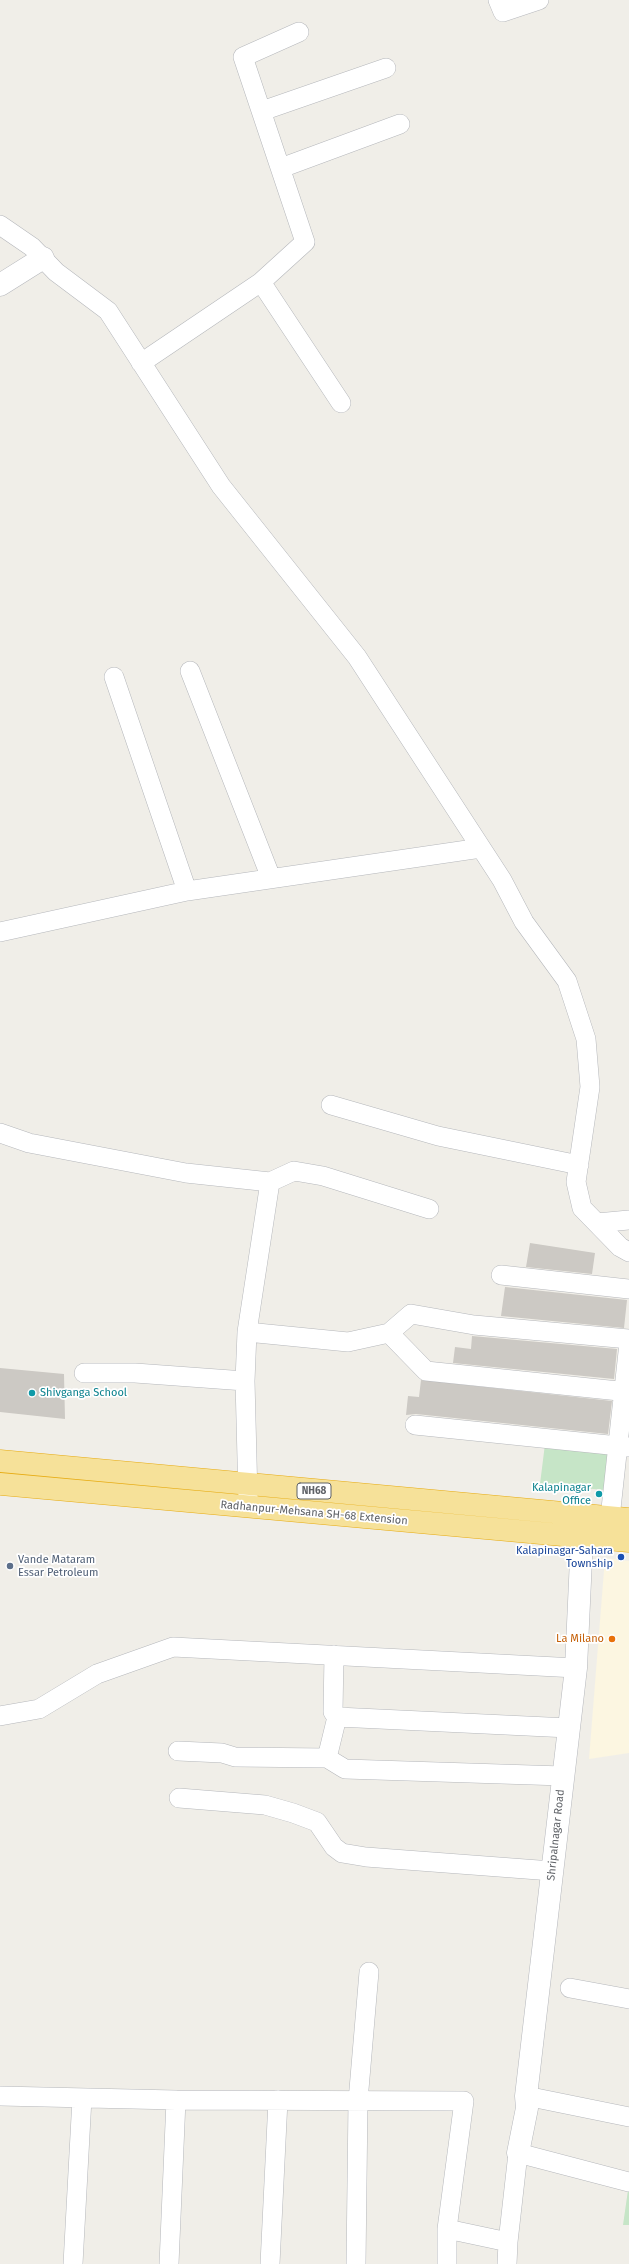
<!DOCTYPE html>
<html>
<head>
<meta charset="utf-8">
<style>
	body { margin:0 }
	canvas { display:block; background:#f0eee8 }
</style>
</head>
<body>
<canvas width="629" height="2264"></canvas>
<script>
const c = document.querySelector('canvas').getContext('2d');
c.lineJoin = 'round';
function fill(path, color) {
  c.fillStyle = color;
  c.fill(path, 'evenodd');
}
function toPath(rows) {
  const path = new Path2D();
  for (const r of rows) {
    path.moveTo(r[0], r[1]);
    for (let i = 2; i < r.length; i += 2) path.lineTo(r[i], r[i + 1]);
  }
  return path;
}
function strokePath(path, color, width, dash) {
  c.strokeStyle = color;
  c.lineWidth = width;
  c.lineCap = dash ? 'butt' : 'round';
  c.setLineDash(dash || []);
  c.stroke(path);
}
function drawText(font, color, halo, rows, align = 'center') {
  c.font = font + ' "Fira Sans",sans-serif';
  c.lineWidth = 3.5;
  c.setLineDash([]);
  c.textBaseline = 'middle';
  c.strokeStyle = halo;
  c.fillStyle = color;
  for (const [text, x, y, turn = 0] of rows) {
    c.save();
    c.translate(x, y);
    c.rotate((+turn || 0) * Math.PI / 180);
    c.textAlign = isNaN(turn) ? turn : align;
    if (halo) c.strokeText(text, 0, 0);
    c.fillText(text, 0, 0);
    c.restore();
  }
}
const commercial = toPath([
	[605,1558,629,1561,629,1753,589,1759]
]);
const green = toPath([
	[545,1444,609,1451,604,1490,540,1484],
	[629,2183,629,2225,623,2225]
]);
const building = toPath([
	[530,1243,595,1253,592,1274,526,1267],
	[505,1287,627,1300,624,1328,501,1316],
	[472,1336,617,1349,614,1379,453,1363,455,1347,471,1349],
	[0,1368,64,1374,65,1419,0,1412],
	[421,1380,612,1401,608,1434,416,1414,406,1415,408,1396,419,1397]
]);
const street = toPath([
	[498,0,503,12,539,0],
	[262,111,386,68],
	[281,168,400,124],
	[0,225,32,247,56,272,108,311,221,486,357,657,502,880,524,922,567,981,586,1039,590,1087,576,1182,582,1208,620,1247,629,1252],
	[261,282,341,403],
	[141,363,261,282,305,242,243,57,299,32],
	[190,671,271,878],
	[114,677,187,891],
	[0,932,187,891,481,848],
	[331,1105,438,1136,579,1165],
	[0,1133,29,1143,186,1173,270,1182,294,1171,323,1176,429,1209],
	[597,1223,629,1220],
	[501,1275,629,1289],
	[247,1332,348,1342,389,1333,411,1314,474,1325,629,1339],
	[389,1333,426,1371,629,1392],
	[84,1373,135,1373,245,1381],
	[415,1425,629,1447],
	[248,1498,245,1381,247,1332,270,1182],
	[610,1518,629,1343],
	[334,1655,333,1712,337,1717,569,1728],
	[0,1716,39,1709,97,1674,173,1647,576,1668],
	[178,1751,222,1753,235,1757,327,1758,345,1769,563,1776],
	[327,1758,337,1717],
	[179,1798,265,1805,293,1813,317,1822,334,1847,342,1853,366,1857,552,1871],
	[570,1988,629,1999],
	[0,2096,176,2100,464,2101,447,2229],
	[526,2096,629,2117],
	[73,2264,82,2098],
	[169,2264,176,2100],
	[270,2264,278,2100],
	[356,2264,358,2101,369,1972],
	[447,2264,447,2229,508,2242,518,2153,629,2182],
	[507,2264,508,2242]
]);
const secondary = toPath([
	[0,285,43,258],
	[518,2153,527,2108,526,2096,576,1668,582,1537,585,1519]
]);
const highway = toPath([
	[0,1461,629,1519],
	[0,1484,629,1541]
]);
const markers = [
	[32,1393,4,"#0f9aa8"],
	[599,1494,4,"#0f9aa8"],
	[621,1557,4,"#1a4fb4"],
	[10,1566,4,"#5c6f8a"],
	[612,1639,4,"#e8710a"]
];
const shields = [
	[314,1491,34]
];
const shieldNames = [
	["NH68",314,1491]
];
const cultureNames = [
	["Shivganga School",40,1393],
	["Kalapinagar",591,1488,"right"],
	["Office",591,1501,"right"]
];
const streetNames = [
	["Radhanpur-Mehsana SH-68 Extension",314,1513,5],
	["Shripalnagar Road",556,1835,-84]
];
const transitNames = [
	["Kalapinagar-Sahara",613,1551],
	["Township",613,1564]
];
const serviceNames = [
	["Vande Mataram",18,1560],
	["Essar Petroleum",18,1573]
];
const foodNames = [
	["La Milano",604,1639]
];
fill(commercial, '#fcf6e1');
fill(green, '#c6e5c7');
fill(building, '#ccc9c4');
strokePath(street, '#b5b7bb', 20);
strokePath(secondary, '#b4b6bb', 23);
strokePath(highway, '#e7ab11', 23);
strokePath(street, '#fff', 19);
strokePath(secondary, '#fff', 22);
strokePath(highway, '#f6e199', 22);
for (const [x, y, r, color] of markers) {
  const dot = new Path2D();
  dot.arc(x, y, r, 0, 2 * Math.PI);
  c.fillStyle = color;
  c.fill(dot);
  strokePath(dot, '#fff', 1.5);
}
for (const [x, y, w] of shields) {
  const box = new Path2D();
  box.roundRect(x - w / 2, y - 8, w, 16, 3);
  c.fillStyle = '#fff';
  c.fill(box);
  strokePath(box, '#5f6267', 1);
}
drawText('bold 10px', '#5f6267', null, shieldNames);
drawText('11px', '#0d838f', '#fff', cultureNames, 'left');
drawText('11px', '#5f6267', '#fff', streetNames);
drawText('11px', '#164399', '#fff', transitNames, 'right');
drawText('11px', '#4e5e75', '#fff', serviceNames, 'left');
drawText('11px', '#c56008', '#fff', foodNames, 'right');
</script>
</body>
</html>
